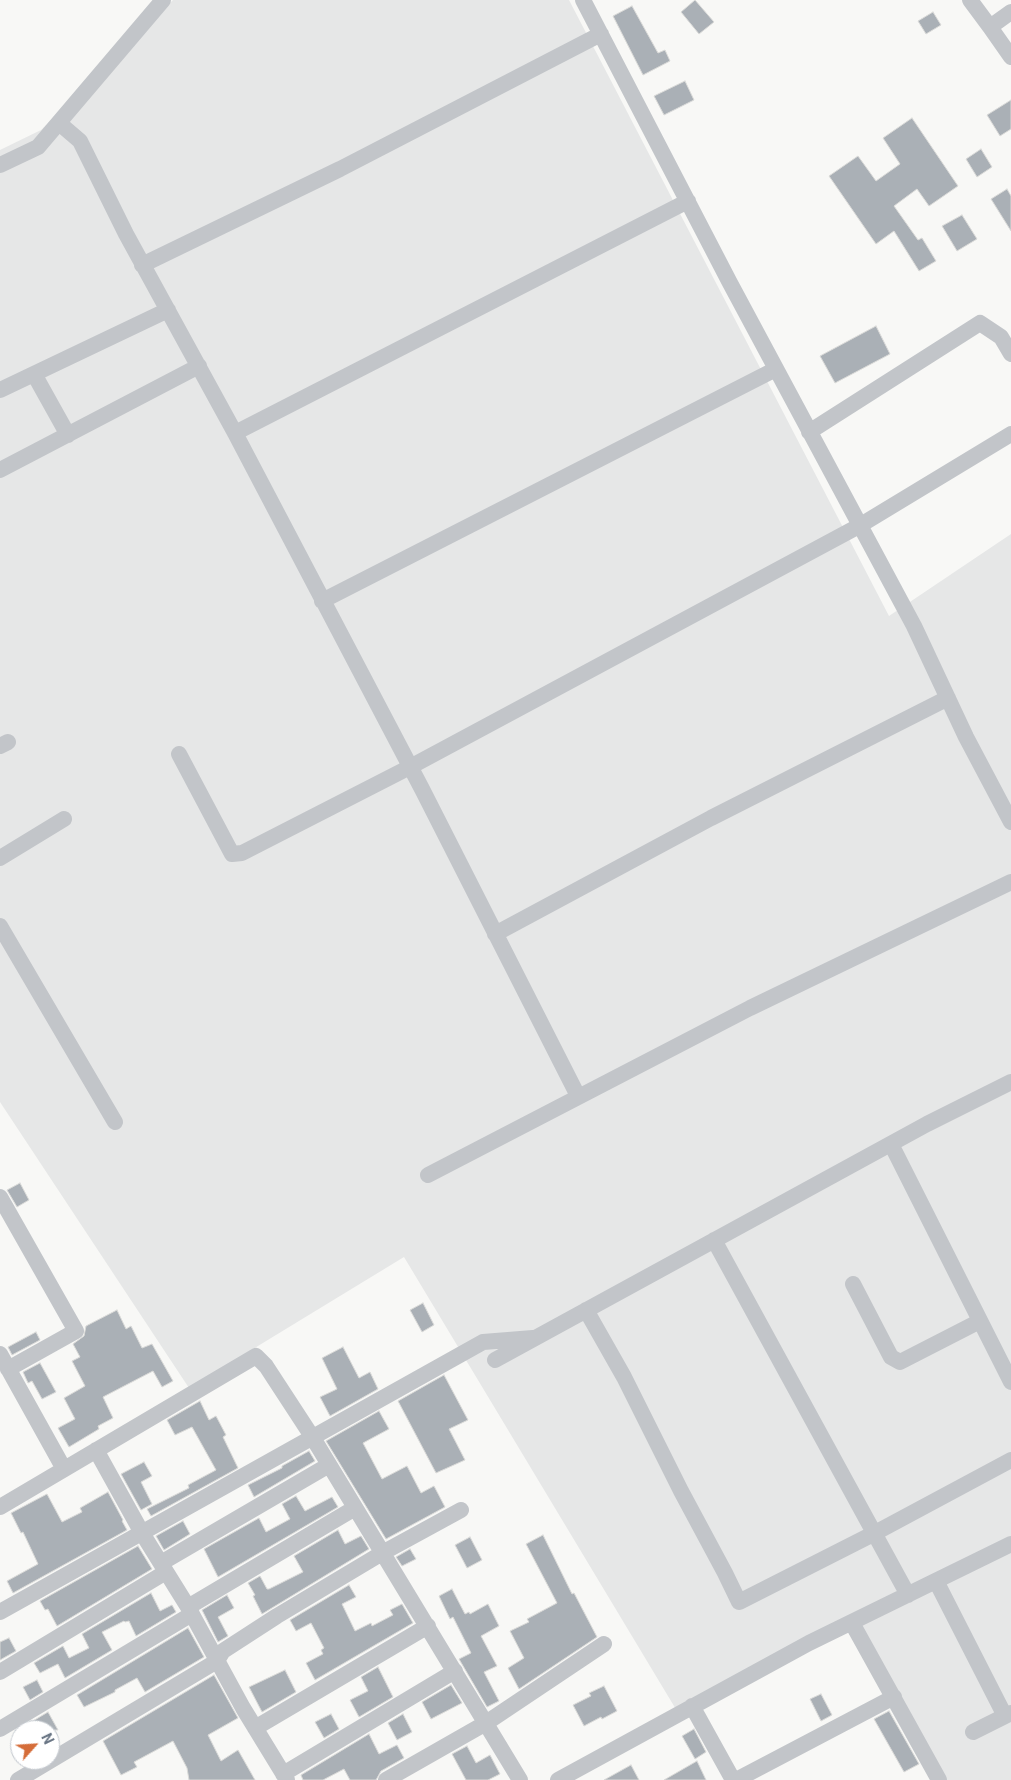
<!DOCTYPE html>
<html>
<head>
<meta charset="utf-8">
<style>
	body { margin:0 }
	#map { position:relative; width:1011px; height:1780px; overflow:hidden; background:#f8f8f6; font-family:Roboto,sans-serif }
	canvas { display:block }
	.north { position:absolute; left:10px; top:1720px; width:50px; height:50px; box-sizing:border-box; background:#fff; border:1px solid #c3c8ce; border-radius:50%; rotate:64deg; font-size:14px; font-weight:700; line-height:20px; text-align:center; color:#6a7685 }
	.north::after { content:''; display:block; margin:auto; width:18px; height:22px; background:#d56d39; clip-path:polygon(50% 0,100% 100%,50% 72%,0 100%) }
</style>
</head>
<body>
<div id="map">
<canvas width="1011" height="1780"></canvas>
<div class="north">N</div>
</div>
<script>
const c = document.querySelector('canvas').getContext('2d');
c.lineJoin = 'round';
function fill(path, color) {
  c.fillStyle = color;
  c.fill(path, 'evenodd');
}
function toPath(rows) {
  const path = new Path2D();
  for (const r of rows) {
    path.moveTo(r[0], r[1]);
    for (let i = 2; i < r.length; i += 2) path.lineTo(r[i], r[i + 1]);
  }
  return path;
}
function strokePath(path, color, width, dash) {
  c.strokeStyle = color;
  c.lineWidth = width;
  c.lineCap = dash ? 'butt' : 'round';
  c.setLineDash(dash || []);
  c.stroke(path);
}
const built = toPath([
	[173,0,569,0,889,616,1011,534,1011,1780,944,1780,850,1630,677,1711,404,1257,189,1388,0,1102,0,150,41,130]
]);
const building = toPath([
	[695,0,714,22,699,34,681,12,695,0],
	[632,6,658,53,665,50,670,61,643,75,613,16,632,6],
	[933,12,941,25,926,34,918,21,933,12],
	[685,81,694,100,664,115,654,96,685,81],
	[1011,100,1011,129,1000,136,987,115,1011,100],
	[912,118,958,186,929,206,917,189,894,206,918,240,922,238,936,261,919,271,894,231,876,244,829,176,858,156,876,181,900,164,883,138,912,118],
	[981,149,992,167,977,177,966,159,981,149],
	[1007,189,1011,196,1011,231,991,199,1007,189],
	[962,215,977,239,957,251,942,226,962,215],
	[876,326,890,354,835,383,820,356,876,326],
	[20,1183,29,1200,17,1207,7,1190,20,1183],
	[423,1303,434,1325,422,1332,410,1310,423,1303],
	[117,1310,126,1329,131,1326,142,1348,152,1344,173,1381,162,1387,153,1371,103,1397,113,1418,98,1426,99,1429,69,1447,58,1428,75,1419,64,1398,85,1386,72,1361,80,1357,73,1344,84,1336,86,1326,117,1310],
	[36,1332,40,1340,12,1355,8,1347,36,1332],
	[343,1347,359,1378,370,1372,378,1389,330,1416,320,1397,337,1389,322,1358,343,1347],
	[40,1363,56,1392,42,1399,32,1381,28,1383,23,1372,40,1363],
	[444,1375,468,1420,449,1429,465,1460,436,1473,398,1401,444,1375],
	[200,1401,209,1420,216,1416,226,1435,223,1437,238,1468,151,1516,147,1509,189,1488,188,1485,216,1470,192,1427,175,1435,167,1420,200,1401],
	[379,1411,389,1429,363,1443,382,1479,407,1466,421,1493,434,1486,445,1507,386,1539,326,1441,379,1411],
	[309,1451,315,1461,254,1497,248,1485,282,1468,282,1466,309,1451],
	[144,1462,152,1476,141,1482,152,1504,141,1510,121,1474,144,1462],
	[108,1492,123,1520,122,1521,127,1530,13,1593,7,1581,38,1564,23,1532,21,1533,11,1513,47,1494,62,1522,82,1512,80,1508,108,1492],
	[296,1496,305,1511,332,1497,338,1507,218,1577,204,1549,259,1518,266,1532,290,1519,282,1504,296,1496],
	[183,1521,190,1534,164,1550,156,1536,183,1521],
	[338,1530,345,1544,361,1536,369,1549,262,1614,253,1596,255,1595,248,1583,260,1576,267,1589,269,1589,303,1572,294,1556,338,1530],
	[543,1535,572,1594,574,1593,597,1637,519,1689,508,1668,524,1658,510,1631,529,1622,527,1619,557,1603,526,1544,543,1535],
	[470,1537,482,1560,467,1568,455,1545,470,1537],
	[138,1546,152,1569,57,1626,48,1609,45,1610,40,1601,138,1546],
	[410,1549,416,1559,402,1566,396,1557,410,1549],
	[349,1585,356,1597,342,1604,355,1631,371,1623,372,1626,393,1615,390,1610,402,1604,413,1623,315,1680,306,1663,323,1654,321,1650,324,1648,311,1623,296,1631,290,1620,349,1585],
	[452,1589,465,1614,469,1612,470,1614,488,1604,499,1626,481,1636,497,1666,484,1672,499,1701,487,1707,459,1659,471,1653,453,1617,450,1619,439,1596,452,1589],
	[151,1593,160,1611,172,1605,176,1612,136,1636,129,1621,125,1622,124,1621,102,1632,112,1650,65,1678,58,1664,40,1673,34,1663,63,1646,69,1658,89,1648,82,1634,151,1593],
	[227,1595,234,1608,218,1617,228,1636,218,1642,202,1610,227,1595],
	[188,1628,204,1657,145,1692,137,1678,115,1690,115,1692,84,1707,77,1695,188,1628],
	[9,1638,16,1651,0,1660,0,1642,9,1638],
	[378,1667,393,1697,359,1717,350,1700,368,1691,361,1677,378,1667],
	[285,1670,296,1692,262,1712,249,1687,285,1670],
	[214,1675,238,1718,208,1735,221,1761,238,1750,255,1780,189,1780,187,1768,173,1741,134,1762,137,1767,121,1775,103,1741,214,1675],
	[37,1680,43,1692,30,1700,23,1687,37,1680],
	[451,1685,462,1703,431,1719,422,1702,451,1685],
	[604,1686,617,1711,602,1719,601,1717,584,1726,573,1705,591,1696,589,1693,604,1686],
	[821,1694,832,1715,821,1721,810,1699,821,1694],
	[889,1711,919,1764,904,1772,874,1719,889,1711],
	[48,1712,58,1730,18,1730,48,1712],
	[331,1714,339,1729,324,1738,315,1722,331,1714],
	[403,1714,412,1732,397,1740,388,1723,403,1714],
	[694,1729,706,1752,695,1759,682,1736,694,1729],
	[369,1734,379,1754,397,1745,404,1758,381,1771,376,1780,350,1780,344,1769,323,1780,303,1780,301,1775,369,1734],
	[467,1746,476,1763,490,1755,500,1774,488,1780,466,1780,452,1754,467,1746],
	[697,1761,706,1780,664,1780,697,1761],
	[631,1765,639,1780,604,1780,631,1765]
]);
const minor = toPath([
	[583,0,730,283,914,626,966,737,1011,822],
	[970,0,990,27,1011,12],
	[990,27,1011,57],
	[59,123,80,141,126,234,235,433,422,789,578,1096],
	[0,165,38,147,163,0],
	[142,265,340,169,601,34],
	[34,374,68,435],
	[0,390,168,310],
	[809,432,980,323,1001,337,1011,354],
	[235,433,688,201],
	[0,470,199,366],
	[322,601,776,369],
	[0,746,8,742],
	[179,754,232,854,242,853,410,767,859,526,1011,434],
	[0,858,64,819],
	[0,926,115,1122],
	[495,934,711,818,948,698],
	[891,1144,1011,1382],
	[428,1175,750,1008,1011,882],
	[0,1197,76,1331,8,1369],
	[714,1240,908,1595],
	[853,1284,891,1357,900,1362,980,1321],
	[586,1310,624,1377,681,1491,725,1573,739,1602,873,1534,1011,1460],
	[0,1354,64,1469],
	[495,1360,927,1124,1011,1082],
	[96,1450,142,1533,188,1607,243,1708,287,1780],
	[0,1507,256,1356,266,1366,313,1438,520,1780],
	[161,1563,329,1465],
	[936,1581,1005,1716,1011,1713],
	[188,1607,355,1508],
	[0,1612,483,1342,533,1338],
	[852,1623,939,1780],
	[0,1672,166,1572],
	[692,1706,733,1780],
	[255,1728,428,1626],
	[0,1729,192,1614],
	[973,1732,1005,1716],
	[283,1774,455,1671],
	[18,1780,217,1661,223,1651,277,1616,384,1552,461,1510],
	[386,1780,486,1723,604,1644],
	[558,1780,809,1643,1011,1544],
	[736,1780,894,1697]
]);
fill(built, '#e6e7e7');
fill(building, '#aab0b6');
strokePath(building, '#dadad8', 1);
strokePath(minor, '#c2c5c9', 16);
</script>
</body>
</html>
